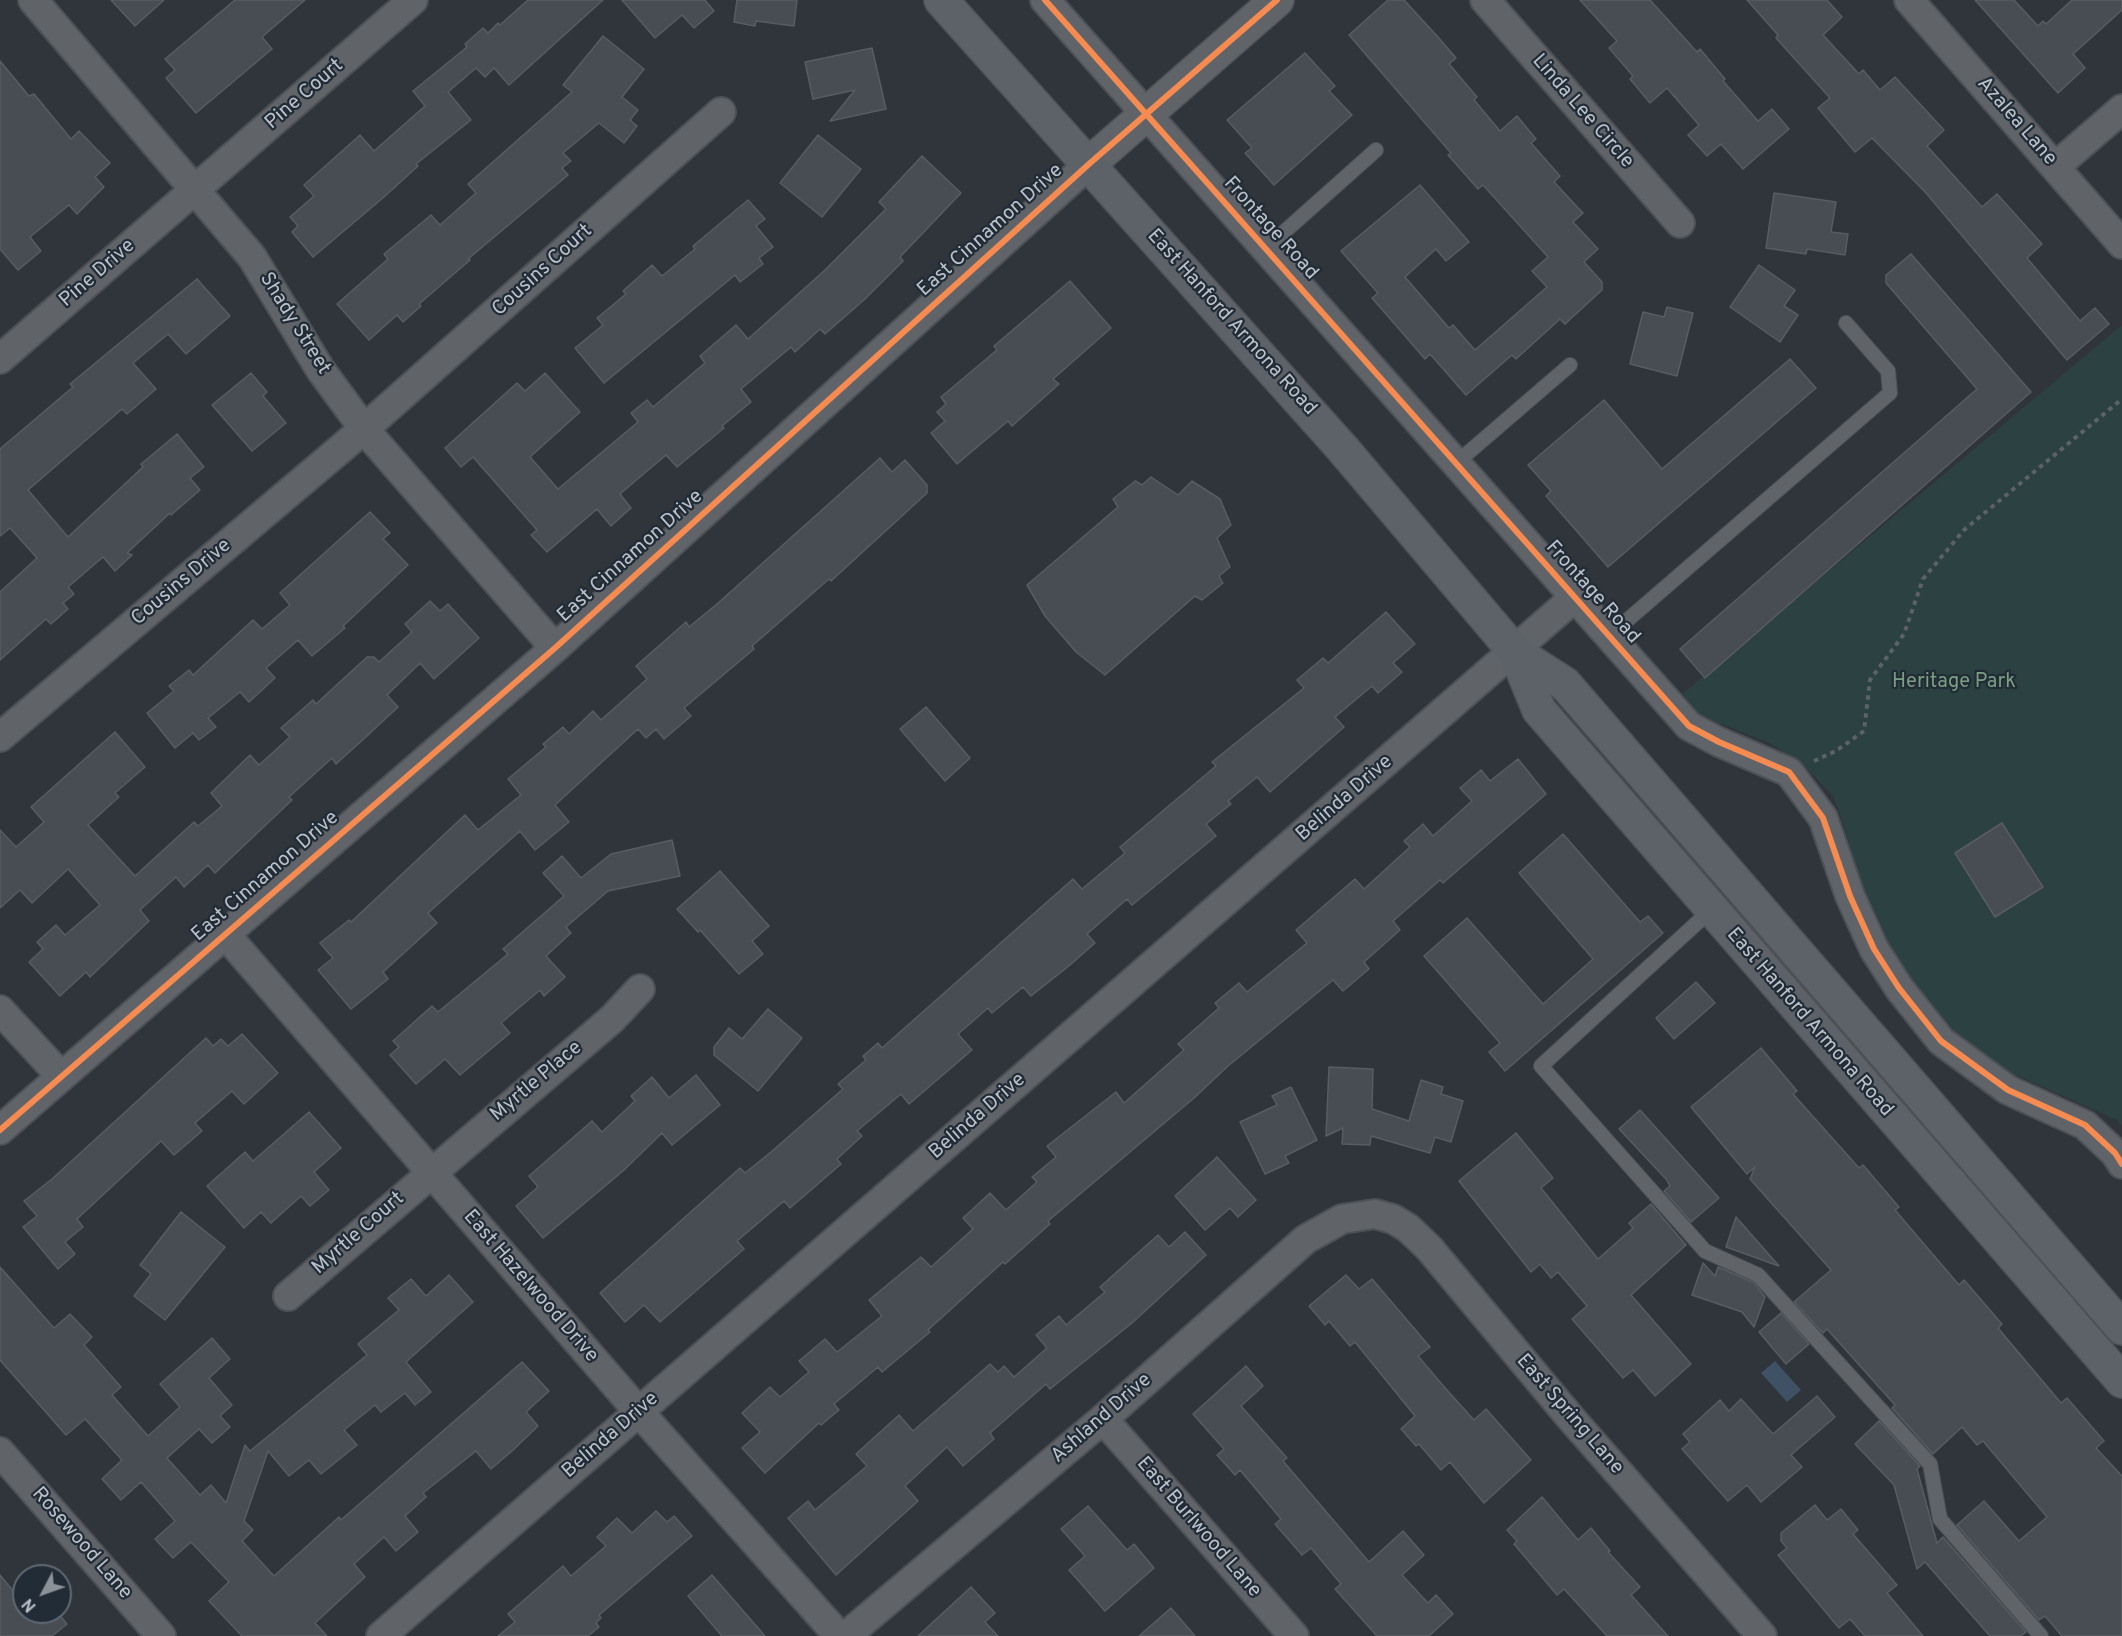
<!DOCTYPE html>
<html>
<head>
<meta charset="utf-8">
<style>
	body { margin:0 }
	#map { position:relative; width:2122px; height:1636px; overflow:hidden; background:#2f353b; font-family:Overpass,sans-serif }
	canvas { display:block }
	.north { position:absolute; left:12px; top:1564px; width:60px; height:60px; box-sizing:border-box; background:#222c37; border:2px solid #5f6872; border-radius:50%; rotate:229deg; font-size:16px; font-weight:700; line-height:24px; text-align:center; color:#bbc2cb }
	.north::after { content:''; display:block; margin:auto; width:21px; height:27px; background:#8a9199; clip-path:polygon(50% 0,100% 100%,50% 72%,0 100%) }
</style>
</head>
<body>
<div id="map">
<canvas width="2122" height="1636"></canvas>
<div class="north">N</div>
</div>
<script>
const c = document.querySelector('canvas').getContext('2d');
c.lineJoin = 'round';
function fill(path, color) {
  c.fillStyle = color;
  c.fill(path, 'evenodd');
}
function toPath(rows) {
  const path = new Path2D();
  for (const r of rows) {
    path.moveTo(r[0], r[1]);
    for (let i = 2; i < r.length; i += 2) path.lineTo(r[i], r[i + 1]);
  }
  return path;
}
function strokePath(path, color, width, dash) {
  c.strokeStyle = color;
  c.lineWidth = width;
  c.lineCap = dash ? 'butt' : 'round';
  c.setLineDash(dash || []);
  c.stroke(path);
}
function drawText(font, color, halo, rows, align = 'center') {
  c.font = font + ' Overpass,sans-serif';
  c.lineWidth = 4.5;
  c.setLineDash([]);
  c.textBaseline = 'middle';
  c.strokeStyle = halo;
  c.fillStyle = color;
  for (const [text, x, y, turn = 0] of rows) {
    c.save();
    c.translate(x, y);
    c.rotate((+turn || 0) * Math.PI / 180);
    c.textAlign = isNaN(turn) ? turn : align;
    if (halo) c.strokeText(text, 0, 0);
    c.fillText(text, 0, 0);
    c.restore();
  }
}
const green = toPath([
	[2122,325,2122,1126,2117,1120,1989,1063,1933,1014,1884,941,1866,901,1843,823,1833,796,1806,768,1772,744,1701,716,1682,694]
]);
const water = toPath([
	[1775,1361,1801,1390,1787,1402,1761,1373]
]);
const building = toPath([
	[111,0,164,0,135,26,111,0],
	[235,0,305,0,262,37,272,49,196,113,166,78,175,70,165,59,235,0],
	[528,0,603,0,509,85,494,68,485,77,476,68,448,92,471,120,416,164,418,166,384,197,313,257,292,232,298,226,290,217,314,196,304,185,360,135,374,151,425,106,413,91,467,47,465,44,483,28,488,33,498,23,500,25,528,0],
	[622,0,705,0,714,11,694,28,682,15,655,38,622,0],
	[737,0,797,0,794,26,756,21,755,26,734,22,737,0],
	[1388,0,1404,0,1438,37,1456,58,1449,64,1477,97,1474,100,1500,131,1517,116,1536,139,1531,143,1560,176,1554,182,1583,213,1573,222,1598,249,1584,262,1602,282,1602,290,1565,324,1560,319,1516,359,1512,355,1466,395,1430,354,1425,359,1372,298,1378,293,1341,251,1420,185,1469,242,1446,261,1436,249,1405,277,1449,328,1453,325,1475,350,1547,287,1532,271,1548,257,1483,185,1478,189,1448,155,1451,153,1349,35,1388,0],
	[1580,0,1650,0,1697,52,1700,49,1725,79,1723,81,1758,121,1772,109,1789,129,1743,169,1721,144,1707,156,1688,135,1699,125,1667,88,1650,103,1630,79,1633,76,1609,48,1617,41,1580,0],
	[1747,0,1827,0,1842,17,1823,35,1859,74,1863,70,1880,90,1895,77,1944,130,1927,146,1982,207,1997,194,2042,244,2027,258,2080,321,2095,308,2109,324,2067,360,1926,193,1872,138,1855,152,1818,108,1830,98,1776,38,1778,35,1747,0],
	[1975,0,2014,0,2038,26,2043,21,2046,24,2072,0,2122,0,2122,10,2073,54,2085,68,2058,93,1975,0],
	[603,36,644,69,622,97,638,110,630,120,637,126,624,143,599,123,563,153,571,161,562,168,568,175,468,259,470,260,419,304,421,306,403,322,397,315,369,340,337,304,388,259,384,254,431,215,440,225,476,193,468,184,572,92,563,85,603,36],
	[872,48,886,109,830,121,855,90,813,99,805,62,872,48],
	[1305,53,1335,86,1329,91,1352,115,1274,185,1245,153,1252,148,1227,120,1305,53],
	[0,61,29,96,34,94,71,139,79,131,110,163,95,177,104,187,77,214,69,205,30,237,41,251,18,270,0,249,0,61],
	[818,135,861,169,822,217,780,183,818,135],
	[922,156,961,193,900,257,903,261,865,299,825,334,820,329,795,352,791,347,741,389,751,402,722,426,724,428,677,467,666,455,620,494,631,508,611,526,597,509,547,552,531,535,537,530,473,457,461,467,445,448,517,383,525,391,545,373,580,412,530,457,558,489,638,422,631,413,647,400,653,407,705,363,700,356,736,325,748,339,825,270,886,209,879,202,922,156],
	[1774,193,1836,202,1831,232,1848,234,1845,255,1807,249,1806,254,1766,248,1774,193],
	[748,200,765,219,756,226,773,247,759,258,763,264,740,282,735,275,604,383,575,348,603,325,597,318,626,294,623,291,652,265,662,276,695,249,693,246,748,200],
	[1911,254,2031,392,1705,678,1680,649,1977,389,1886,283,1886,275,1911,254],
	[1759,265,1795,290,1784,306,1798,315,1780,342,1730,307,1759,265],
	[197,279,230,316,186,354,168,334,133,363,156,389,127,414,122,409,28,490,68,537,143,467,141,464,177,434,204,467,190,478,200,490,171,515,170,513,127,553,132,555,115,571,103,557,68,587,74,594,63,603,68,609,51,624,46,619,0,660,0,592,37,558,10,528,0,536,0,449,73,387,70,384,197,279],
	[1070,281,1111,328,1053,379,1059,384,1012,426,1008,421,957,464,931,433,945,421,937,412,946,404,941,397,997,350,994,346,1070,281],
	[1667,307,1693,313,1677,376,1630,364,1643,312,1664,317,1667,307],
	[1790,359,1816,388,1608,567,1546,496,1551,491,1528,465,1604,400,1662,469,1790,359],
	[251,373,267,392,263,396,286,423,252,451,212,405,251,373],
	[880,458,892,472,905,460,927,485,927,493,831,581,829,579,752,646,754,649,684,708,691,716,664,739,656,729,646,738,638,729,555,805,569,822,535,850,520,831,447,896,428,913,437,923,383,972,388,979,351,1009,318,970,333,958,320,943,349,920,351,922,465,815,478,830,521,795,508,779,546,747,543,744,563,727,569,734,593,711,601,720,647,679,636,666,686,622,689,627,717,604,880,458],
	[1151,477,1178,495,1192,481,1220,499,1231,525,1217,538,1230,567,1219,576,1223,583,1202,600,1195,596,1105,675,1076,652,1045,616,1027,585,1118,507,1113,499,1135,481,1142,485,1151,477],
	[370,512,390,533,383,539,408,565,343,626,345,628,312,656,298,640,266,668,275,678,249,702,240,692,208,718,216,727,199,740,193,733,175,748,147,713,174,691,169,686,189,670,193,675,253,620,262,629,290,605,280,593,370,512],
	[430,601,440,611,448,604,479,638,434,679,420,663,387,695,398,707,368,735,336,764,332,758,289,797,292,800,215,873,208,865,184,887,176,877,140,910,149,921,90,977,86,972,60,996,29,962,43,949,37,942,56,925,65,935,100,905,68,869,32,903,20,890,0,908,0,830,16,847,44,822,31,807,115,732,145,767,115,793,119,797,88,825,135,876,194,822,198,826,222,806,211,793,250,755,259,765,290,737,281,728,313,700,316,704,367,657,374,657,379,662,412,632,405,624,430,601],
	[1386,612,1415,644,1393,663,1402,672,1378,693,1372,686,1335,717,1344,727,1270,792,1257,777,1228,801,1231,804,1206,824,1216,836,1132,905,1127,899,1087,934,1095,943,1070,965,1031,996,1023,987,992,1013,988,1008,958,1034,972,1050,909,1104,901,1094,857,1131,862,1136,837,1159,841,1164,790,1208,784,1201,737,1241,744,1249,660,1322,644,1305,625,1322,600,1293,740,1168,745,1173,771,1152,843,1089,838,1084,866,1060,863,1056,878,1043,882,1048,1073,879,1082,889,1125,853,1120,847,1216,766,1212,762,1304,688,1297,680,1323,658,1328,663,1386,612],
	[926,707,970,758,945,781,900,729,926,707],
	[1518,759,1546,794,1443,883,1440,880,1393,921,1400,930,1364,962,1369,969,1343,991,1333,980,1228,1066,1194,1098,1048,1221,1050,1224,1005,1264,1003,1262,928,1330,930,1332,882,1372,878,1367,834,1404,839,1410,821,1425,819,1423,765,1473,742,1448,760,1432,742,1413,770,1387,780,1397,809,1372,799,1361,825,1339,837,1352,882,1316,869,1300,921,1257,931,1267,973,1229,963,1218,990,1193,1006,1210,1037,1182,1032,1177,1056,1157,1047,1146,1116,1092,1124,1103,1184,1050,1178,1044,1219,1008,1215,1003,1239,983,1247,992,1307,943,1296,930,1355,879,1364,889,1410,847,1404,841,1423,824,1433,836,1472,801,1460,788,1481,770,1490,781,1518,759],
	[2002,823,2043,887,1995,917,1955,853,2002,823],
	[1563,834,1640,922,1648,916,1663,933,1505,1071,1489,1052,1500,1043,1424,956,1467,918,1543,1004,1593,959,1519,873,1563,834],
	[672,840,680,876,608,891,566,927,571,933,546,956,565,977,544,996,540,990,501,1023,510,1033,460,1075,445,1059,416,1084,390,1055,399,1047,393,1041,432,1006,438,1012,508,954,503,949,564,896,543,873,562,856,581,878,611,854,672,840],
	[720,871,769,926,752,941,763,954,739,974,700,930,698,932,677,909,720,871],
	[1696,982,1715,1003,1674,1039,1656,1018,1696,982],
	[768,1009,802,1038,758,1091,714,1055,714,1047,729,1028,742,1039,768,1009],
	[242,1034,278,1073,244,1104,232,1091,195,1123,202,1131,174,1155,161,1141,77,1219,83,1227,65,1242,75,1254,58,1269,23,1227,37,1216,24,1201,52,1179,206,1038,213,1046,221,1039,228,1046,242,1034],
	[1761,1048,1797,1091,1793,1094,1859,1168,1863,1165,1899,1207,1895,1210,1959,1285,1964,1280,2002,1324,1998,1328,2061,1403,2067,1398,2104,1441,2096,1448,2122,1476,2122,1636,2062,1636,2045,1616,2039,1620,1957,1525,1984,1501,2019,1541,2047,1517,1983,1441,1977,1445,1962,1427,1933,1454,1892,1408,1895,1405,1827,1329,1823,1333,1794,1302,1831,1270,1750,1179,1755,1167,1747,1174,1691,1107,1761,1048],
	[1329,1067,1373,1069,1372,1109,1409,1121,1421,1080,1443,1087,1441,1094,1463,1101,1451,1142,1435,1137,1430,1153,1371,1136,1370,1145,1342,1144,1343,1128,1326,1136,1329,1067],
	[696,1075,720,1105,672,1145,662,1133,623,1171,543,1238,516,1206,538,1187,529,1176,592,1121,602,1132,635,1101,631,1096,652,1077,669,1098,696,1075],
	[1291,1087,1317,1140,1285,1156,1289,1163,1265,1174,1240,1122,1277,1105,1272,1096,1291,1087],
	[1640,1110,1719,1198,1691,1222,1664,1191,1670,1186,1666,1179,1619,1129,1640,1110],
	[309,1112,341,1148,314,1172,329,1190,310,1206,301,1196,271,1223,261,1212,244,1228,207,1186,245,1152,253,1161,309,1112],
	[1516,1133,1553,1178,1541,1188,1598,1259,1633,1228,1629,1223,1651,1204,1686,1245,1631,1295,1691,1364,1655,1396,1633,1370,1623,1378,1572,1319,1587,1306,1558,1272,1551,1278,1540,1264,1531,1272,1459,1181,1516,1133],
	[1217,1157,1256,1200,1238,1217,1230,1208,1205,1230,1175,1196,1217,1157],
	[181,1212,225,1247,165,1320,134,1296,151,1274,140,1265,181,1212],
	[1736,1217,1779,1266,1726,1247,1736,1217],
	[1185,1232,1206,1255,1132,1323,1050,1389,1046,1384,990,1433,994,1439,963,1466,947,1447,905,1486,918,1501,836,1575,788,1518,808,1501,815,1510,867,1466,856,1454,899,1415,913,1431,990,1364,998,1372,1004,1366,1014,1377,1047,1348,1036,1335,1059,1316,1066,1325,1105,1292,1100,1287,1158,1235,1169,1247,1185,1232],
	[1703,1263,1715,1276,1718,1267,1753,1282,1765,1297,1754,1327,1742,1312,1692,1295,1703,1263],
	[0,1267,54,1328,70,1314,92,1337,84,1345,121,1387,112,1395,148,1436,180,1407,160,1384,212,1338,230,1359,209,1378,232,1405,220,1416,230,1427,212,1443,199,1429,167,1458,200,1495,211,1485,226,1503,245,1445,250,1451,367,1355,358,1344,399,1310,388,1298,411,1279,426,1296,449,1275,473,1302,406,1362,431,1392,415,1405,405,1393,381,1412,375,1405,344,1430,357,1445,321,1474,309,1460,289,1476,268,1451,244,1521,253,1530,242,1541,274,1576,339,1517,341,1520,522,1362,549,1391,526,1412,538,1426,512,1451,491,1469,476,1451,423,1493,426,1497,405,1516,418,1532,396,1551,384,1537,354,1564,365,1577,315,1623,327,1636,242,1636,209,1601,229,1582,191,1542,173,1558,155,1539,175,1521,141,1482,121,1500,102,1479,122,1460,85,1419,66,1435,0,1360,0,1267],
	[1346,1275,1359,1289,1372,1279,1430,1347,1418,1356,1446,1389,1474,1420,1486,1409,1531,1460,1484,1503,1450,1462,1441,1470,1419,1444,1416,1446,1401,1429,1415,1416,1355,1342,1350,1346,1329,1321,1325,1325,1309,1306,1346,1275],
	[1781,1313,1809,1344,1786,1364,1759,1332,1781,1313],
	[1246,1366,1263,1386,1241,1406,1287,1458,1283,1461,1369,1562,1403,1531,1424,1555,1402,1575,1428,1603,1436,1595,1453,1614,1429,1636,1377,1636,1335,1589,1341,1584,1311,1548,1302,1555,1275,1524,1281,1519,1240,1470,1235,1475,1217,1455,1224,1449,1193,1414,1246,1366],
	[1817,1396,1835,1417,1791,1455,1802,1467,1761,1502,1747,1485,1728,1501,1682,1449,1690,1442,1683,1434,1720,1400,1729,1411,1741,1399,1773,1434,1817,1396],
	[1879,1421,1920,1466,1917,1469,1937,1543,1943,1537,2026,1632,2021,1636,1990,1636,1925,1562,1917,1569,1894,1485,1855,1444,1879,1421],
	[1542,1497,1578,1540,1591,1528,1610,1551,1608,1552,1640,1587,1631,1595,1668,1636,1607,1636,1564,1589,1557,1595,1514,1544,1517,1541,1507,1530,1542,1497],
	[1815,1505,1827,1520,1841,1509,1858,1530,1853,1534,1897,1585,1887,1593,1923,1636,1865,1636,1850,1619,1839,1628,1778,1555,1787,1548,1781,1541,1781,1533,1815,1505],
	[1088,1506,1127,1550,1134,1544,1154,1568,1105,1611,1069,1570,1085,1556,1061,1529,1088,1506],
	[656,1511,667,1522,674,1516,692,1536,599,1615,601,1618,596,1623,599,1627,588,1636,498,1636,515,1622,508,1614,563,1566,571,1576,606,1546,597,1537,617,1518,632,1533,656,1511],
	[0,1575,24,1604,24,1612,57,1612,67,1624,52,1636,0,1636,0,1575],
	[712,1575,765,1636,722,1636,688,1596,712,1575],
	[971,1587,995,1613,985,1622,998,1636,918,1636,971,1587],
	[1171,1608,1195,1636,1139,1636,1171,1608]
]);
const path = toPath([
	[1814,761,1836,751,1864,731,1870,680,1904,634,1923,579,1964,530,2122,399]
]);
const service = toPath([
	[1265,249,1376,150],
	[1455,464,1570,365],
	[1609,636,1890,393,1888,371,1846,323],
	[1711,910,1541,1066,1705,1251,1758,1275,1930,1464,1940,1519,2041,1636]
]);
const minor = toPath([
	[33,0,252,257,320,369,364,429,555,648],
	[1045,0,1689,726,1719,742,1789,772,1823,818,1850,896,1874,949,1899,988,1941,1041,2008,1090,2085,1125,2115,1153,2122,1164],
	[1485,0,1680,223],
	[1909,0,2122,244],
	[2055,167,2122,109],
	[0,359,413,0],
	[0,737,364,429,721,112],
	[225,934,639,1412,839,1636],
	[0,1010,61,1076],
	[0,1130,555,648,1089,164],
	[288,1296,612,1019,640,989],
	[1103,1419,1294,1636],
	[0,1452,161,1636],
	[381,1636,1574,598],
	[846,1636,1103,1419,1306,1239,1342,1219,1375,1214,1393,1219,1408,1228,1429,1248,1569,1416,1762,1636]
]);
const tertiary = toPath([
	[1089,164,1277,0]
]);
const secondary = toPath([
	[941,0,1342,448,1515,652,1565,684,2122,1328],
	[1515,652,1539,710,2122,1381]
]);
const cycleway = toPath([
	[1045,0,1689,726,1719,742,1789,772,1823,818,1850,896,1874,949,1899,988,1941,1041,2008,1090,2085,1125,2115,1153,2122,1164],
	[0,1130,555,648,1089,164,1277,0]
]);
const streetNames = [
	["Pine Court",305,95,-41],
	["Linda Lee Circle",1582,112,49],
	["Azalea Lane",2016,122,49],
	["Frontage Road",1270,229,48],
	["East Cinnamon Drive",991,231,-42],
	["Cousins Court",543,271,-42],
	["Pine Drive",98,274,-41],
	["East Hanford Armona Road",1231,323,48],
	["Shady Street",294,324,58],
	["East Cinnamon Drive",631,557,-42],
	["Cousins Drive",182,583,-40],
	["Frontage Road",1592,593,48],
	["Belinda Drive",1345,799,-41],
	["East Cinnamon Drive",266,877,-41],
	["East Hanford Armona Road",1809,1023,49],
	["Myrtle Place",537,1082,-40],
	["Belinda Drive",978,1117,-41],
	["Myrtle Court",359,1234,-41],
	["East Hazelwood Drive",530,1287,49],
	["East Spring Lane",1569,1415,49],
	["Ashland Drive",1102,1419,-41],
	["Belinda Drive",611,1436,-41],
	["East Burlwood Lane",1198,1528,49],
	["Rosewood Lane",81,1544,49]
];
const parkNames = [
	["Heritage Park",1954,683]
];
fill(green, '#2c4142');
fill(water, '#3f5165');
fill(building, '#474d52');
strokePath(building, '#585c63', 1.5);
strokePath(service, '#4d5156', 16);
strokePath(minor, '#4d5156', 32);
strokePath(tertiary, '#4d5156', 36);
strokePath(secondary, '#4d5156', 36);
strokePath(path, '#5d6267', 4, [4.5, 4.5]);
strokePath(service, '#606469', 14);
strokePath(minor, '#606469', 28);
strokePath(tertiary, '#606469', 33);
strokePath(secondary, '#5d6268', 33);
strokePath(cycleway, '#f68b52', 6);
drawText('20px', '#bbc2cb', '#222c37', streetNames);
drawText('20px', '#7b9f81', '#222c37', parkNames);
</script>
</body>
</html>
